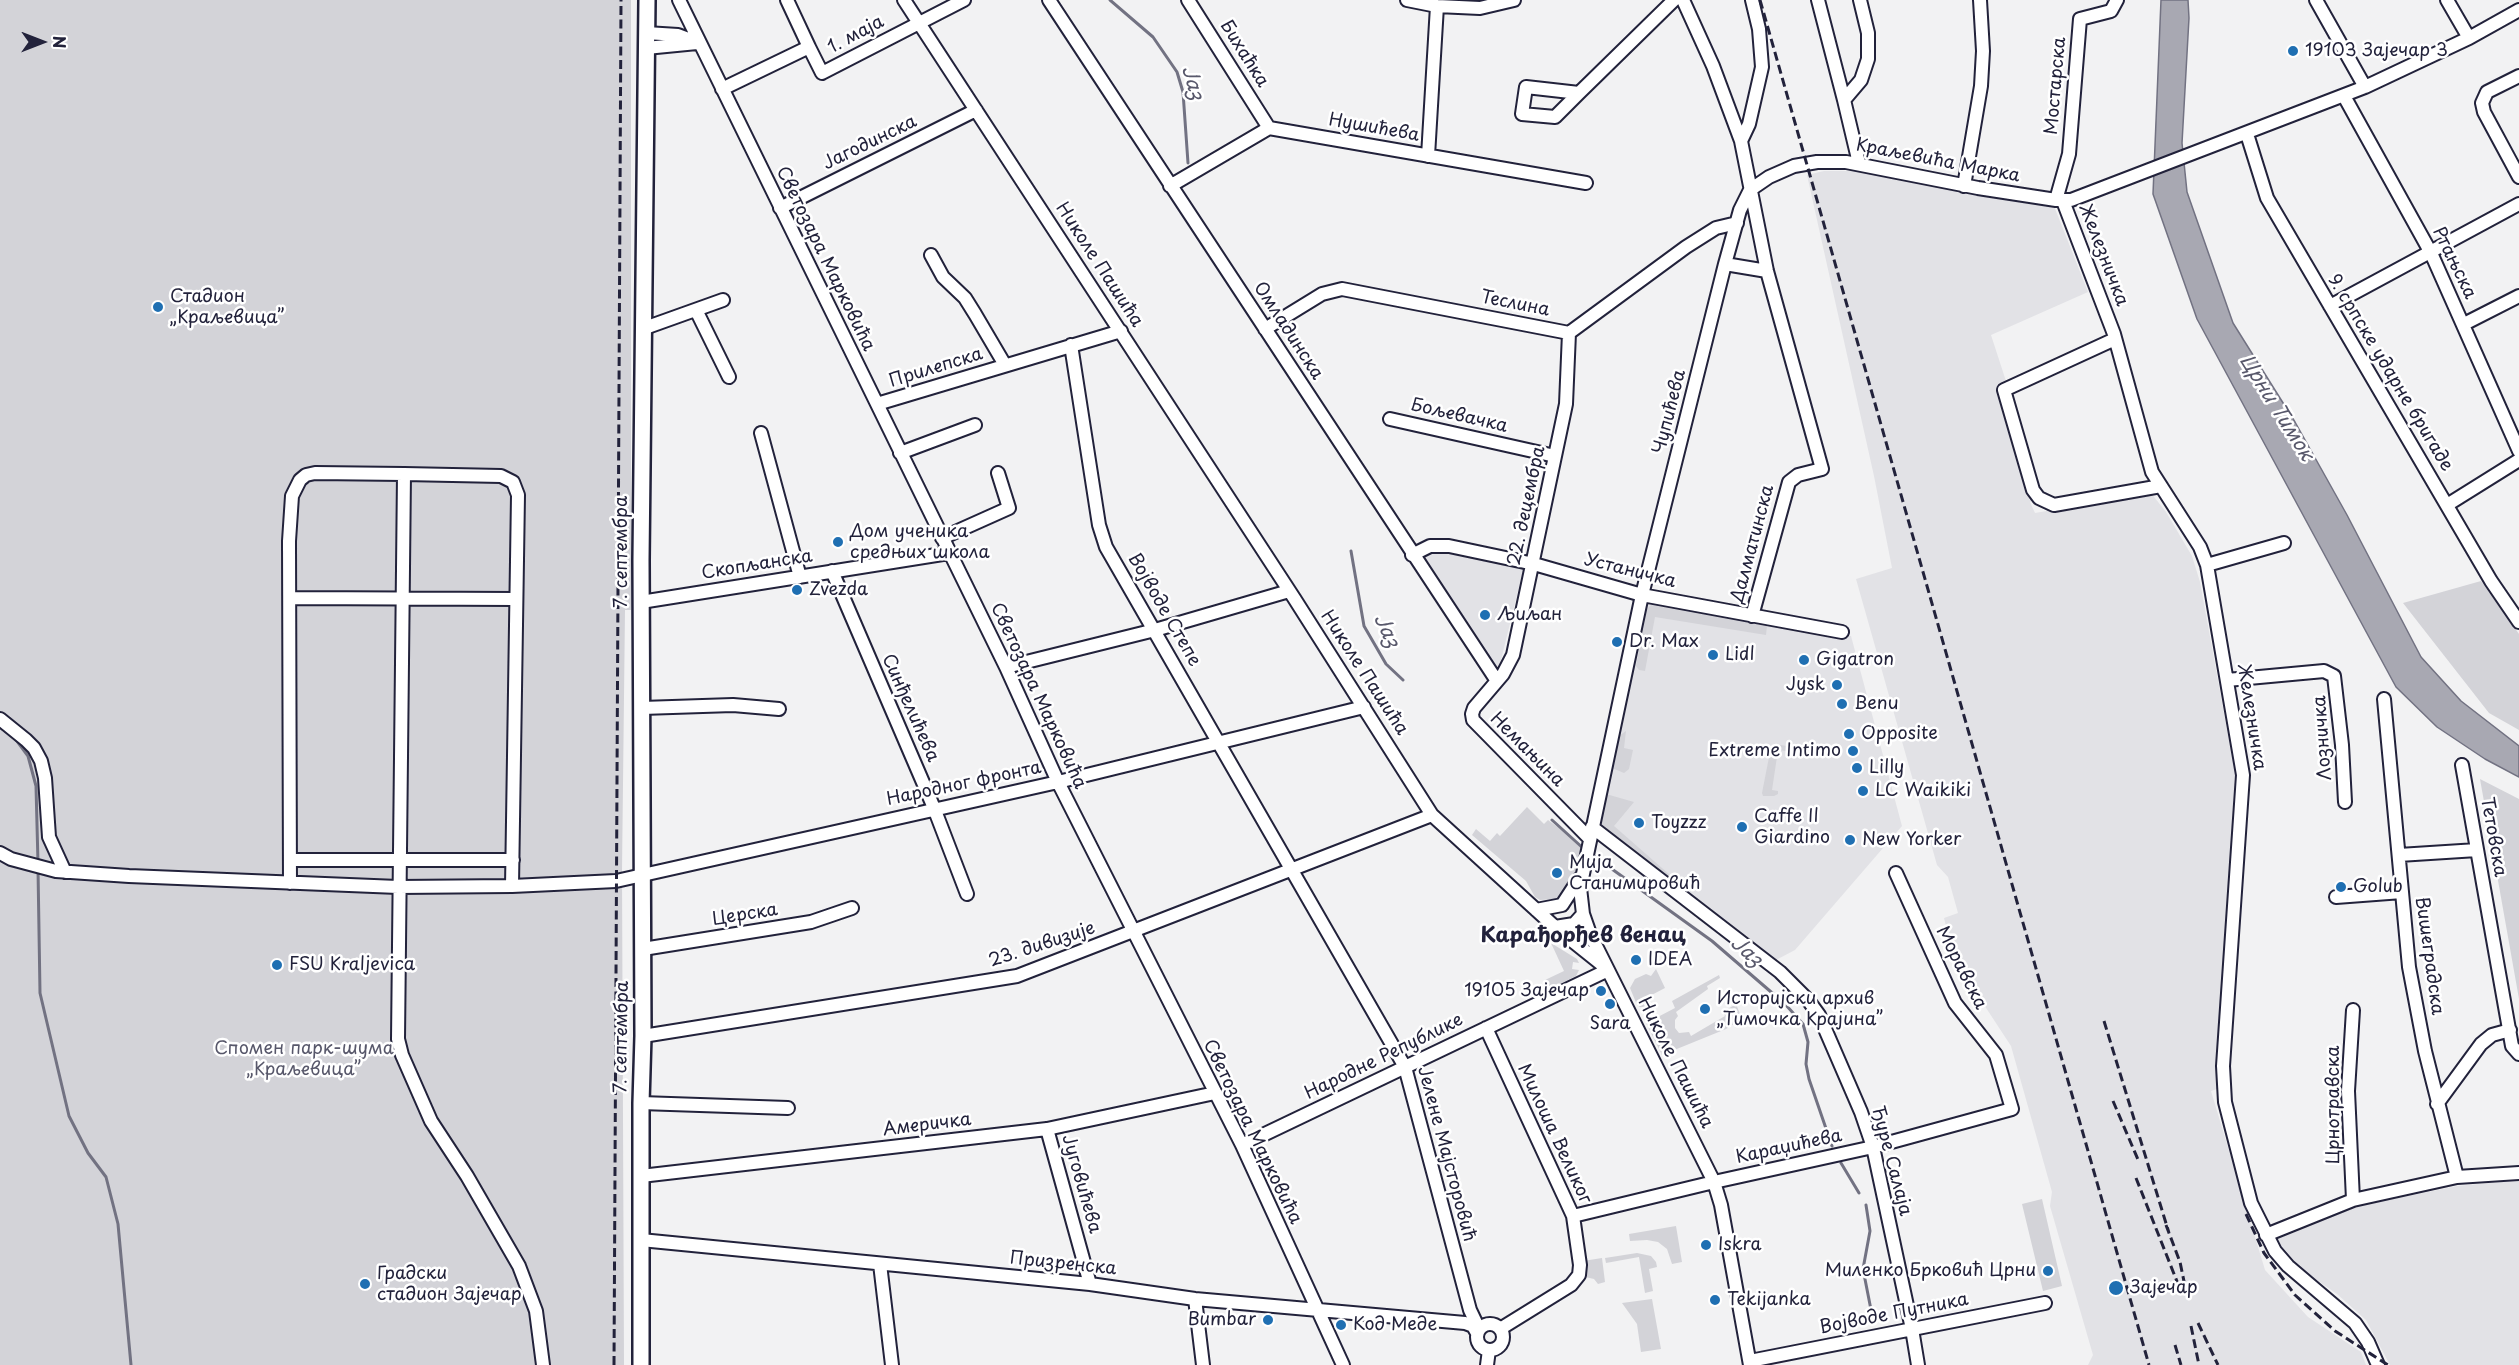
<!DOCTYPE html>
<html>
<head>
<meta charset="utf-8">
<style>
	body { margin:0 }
	#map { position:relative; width:2519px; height:1365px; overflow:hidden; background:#f2f2f3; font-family:"Playpen Sans",sans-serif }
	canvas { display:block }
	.north { position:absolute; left:12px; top:12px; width:60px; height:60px; -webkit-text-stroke:4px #fff; paint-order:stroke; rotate:90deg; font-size:16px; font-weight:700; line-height:24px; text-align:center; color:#22223b }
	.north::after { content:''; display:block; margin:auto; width:21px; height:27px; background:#22223b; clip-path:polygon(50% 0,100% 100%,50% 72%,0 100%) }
</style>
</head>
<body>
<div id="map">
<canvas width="2519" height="1365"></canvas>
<div class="north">N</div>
</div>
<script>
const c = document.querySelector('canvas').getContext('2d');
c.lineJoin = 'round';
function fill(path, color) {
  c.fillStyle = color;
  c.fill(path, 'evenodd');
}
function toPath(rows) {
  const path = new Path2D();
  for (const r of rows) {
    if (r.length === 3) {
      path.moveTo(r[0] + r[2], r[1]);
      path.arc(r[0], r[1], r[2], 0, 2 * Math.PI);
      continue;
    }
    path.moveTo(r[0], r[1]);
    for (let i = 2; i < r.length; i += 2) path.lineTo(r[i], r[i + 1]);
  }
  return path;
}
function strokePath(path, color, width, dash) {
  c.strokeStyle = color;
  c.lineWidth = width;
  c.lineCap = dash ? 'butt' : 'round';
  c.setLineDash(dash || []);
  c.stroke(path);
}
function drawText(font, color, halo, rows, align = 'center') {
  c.font = font + ' "Playpen Sans",sans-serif';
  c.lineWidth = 5;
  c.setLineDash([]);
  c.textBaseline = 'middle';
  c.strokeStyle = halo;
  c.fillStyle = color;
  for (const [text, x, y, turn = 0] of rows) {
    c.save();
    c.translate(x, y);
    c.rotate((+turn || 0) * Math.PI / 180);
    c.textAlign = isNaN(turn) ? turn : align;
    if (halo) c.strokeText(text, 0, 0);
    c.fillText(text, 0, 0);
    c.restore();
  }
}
const built = toPath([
	[1824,171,1858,171,2054,206,2088,292,1991,335,2042,492,2030,502,2035,513,2151,493,2166,512,2192,556,2200,582,2235,773,2217,1089,2211,1091,2265,1270,2308,1317,2361,1352,2366,1365,2088,1365,2093,1355,2050,1206,2052,1192,2011,1046,1954,959,1944,918,1958,913,1948,877,1937,865,1856,579,1892,568,1874,476,1807,175],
	[1440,550,1524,567,1499,668,1495,669,1419,558],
	[1649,596,1851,636,1902,826,1795,950,1774,961,1598,825],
	[2519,1180,2519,1365,2390,1365,2366,1320,2337,1294,2301,1269,2276,1239,2353,1207,2457,1186]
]);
const green = toPath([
	[0,0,631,0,631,610,625,610,622,871,624,1365,0,1365],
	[2481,581,2519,634,2519,730,2489,713,2403,603],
	[1651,605,1767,626,1766,635,1655,617,1645,671,1639,670,1636,666,1647,609],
	[1626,731,1624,748,1633,750,1629,769,1624,773,1612,768,1619,736],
	[1774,744,1787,746,1788,748,1786,751,1778,750,1772,790,1778,791,1778,794,1774,796,1763,796,1762,793,1771,747],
	[2480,779,2519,799,2519,999],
	[1606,794,1634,802,1614,826,1711,911,1709,913,1599,824],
	[1527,807,1544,824,1548,820,1582,845,1582,857,1576,877,1562,896,1555,899,1540,900,1535,897,1526,881,1472,835,1476,829,1490,841,1497,833,1500,836],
	[1551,943,1577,959,1579,963,1573,962,1572,969,1579,970,1576,976,1549,989,1545,980,1564,971],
	[1656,969,1665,988,1642,1000,1645,1007,1640,1007,1637,1005,1630,988,1635,979,1646,974,1651,976],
	[1719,975,1720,978,1707,986,1708,989,1676,1012,1678,1016,1675,1020,1675,1028,1679,1033,1689,1032,1691,1036,1725,1016,1723,1012,1736,1004,1742,1019,1726,1029,1662,1055,1646,1023,1648,1015,1652,1020,1675,1008,1672,1001],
	[2042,1199,2062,1286,2043,1291,2022,1204],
	[1676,1226,1682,1262,1672,1264,1667,1249,1658,1242,1647,1240,1630,1241,1629,1234],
	[1637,1253,1651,1256,1656,1262,1657,1267,1649,1269,1653,1291,1645,1293,1639,1257,1606,1263,1605,1258],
	[1602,1258,1605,1282,1598,1284,1594,1279,1581,1276,1583,1261],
	[1652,1299,1661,1349,1641,1352,1637,1324,1622,1303]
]);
const water = toPath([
	[2161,0,2188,0,2189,18,2182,143,2187,192,2233,323,2295,422,2347,515,2421,657,2461,701,2519,746,2519,777,2485,759,2437,727,2396,687,2197,319,2153,194,2161,0]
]);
const stream = toPath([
	[1110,0,1153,37,1177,72,1183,92,1188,163],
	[1351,551,1364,626,1386,664,1403,680],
	[0,727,8,733],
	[14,737,28,756,36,786,38,863],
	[1552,820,1584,849],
	[1591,854,1712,941,1785,1004,1803,1024,1808,1042,1806,1064,1809,1079,1832,1146],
	[38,869,40,993,69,1116,88,1153,106,1177,118,1224,131,1365],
	[1841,1163,1859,1193],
	[1866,1205,1870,1231,1863,1269,1873,1320]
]);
const minor = toPath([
	[679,0,1006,667,1058,782,1242,1145,1343,1365],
	[904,0,1294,598,1432,815,1555,927,1605,967],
	[1049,0,1497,681],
	[1188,0,1269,128],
	[1407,0,1437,6,1480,8,1514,0],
	[1683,0,1713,66,1741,141,1767,271,1822,469,1798,475,1789,482,1752,616],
	[1818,0,1844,100],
	[2316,0,2365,87],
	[2447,0,2469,38],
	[646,33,678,35,699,43],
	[809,47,822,73,964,0],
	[646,48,697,43],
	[2519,76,2487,92,2482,103,2484,112,2519,177],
	[722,89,809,47,787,0],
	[1579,93,1526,87,1522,114,1555,117,1579,93,1672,2,1674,0],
	[2344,96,2431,253,2519,451],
	[2247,134,2267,198,2491,581,2519,622],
	[1741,141,1749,124,1762,67,1759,29,1752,0],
	[1428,156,1437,6],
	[1859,163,1844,100,1861,80,1868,59,1868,33,1860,0],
	[1170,186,1269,128,1586,183],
	[1964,186,1981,86,1983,51,1980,0],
	[2056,200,2069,154,2080,19,2111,11,2117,0],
	[2063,201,2114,334,2152,472,2200,547,2207,565,2243,775,2223,1066,2225,1102,2251,1203,2275,1251,2288,1266,2355,1323,2368,1342,2378,1365],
	[780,208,976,110],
	[931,255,943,277,965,298,975,314,1005,365],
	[1725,264,1767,271],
	[2330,306,2519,204],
	[696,310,729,377],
	[2464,324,2519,296],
	[642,329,723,300],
	[1265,329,1322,294,1342,289,1569,333,1686,247,1716,228,1737,223],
	[1569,333,1566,404,1513,655,1503,674,1474,708,1472,714,1473,720,1590,839],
	[2115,339,2004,390,2033,490,2039,498,2054,505,2161,486],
	[1071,345,1099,525,1106,547,1405,1067,1470,1310,1479,1329],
	[877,404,1121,331],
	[1390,419,1555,456],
	[761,433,800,577],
	[900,453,975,425],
	[404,474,398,1039,402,1055,431,1121,467,1176,519,1266,536,1311,543,1365],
	[2447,505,2519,460],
	[942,538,1009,508,998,473],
	[1412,555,1430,546,1449,546,1534,564,1642,595,1842,632],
	[2207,565,2284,543],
	[832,571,934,808,967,894],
	[290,598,516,599],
	[641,602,949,553],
	[1006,667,1155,630,1289,591],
	[2227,680,2324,671,2334,676,2342,745,2345,802],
	[2384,699,2409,967,2425,1051,2457,1177],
	[642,708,733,705,779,709],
	[0,719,26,740,34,748,41,761,45,778,49,837,65,872],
	[2462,765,2512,1046,2519,1054],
	[1592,827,1780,972,1808,1000,1819,1015,1861,1112,1873,1147,1912,1329,1918,1365],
	[0,853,11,859,56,871,129,876,398,887,512,886,616,881,1058,782,1364,707],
	[2399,855,2477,850],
	[290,860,513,860],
	[290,883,289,541,292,496,300,480,306,475,315,473,404,474,501,476,513,482,518,495,512,886],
	[2336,897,2402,892],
	[1536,910,1562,905,1579,879],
	[1555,927,1574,924,1583,914],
	[643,949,811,922,852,908],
	[1486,1028,1573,1216,1580,1265,1579,1275,1571,1285,1500,1329],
	[643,1036,1017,976,1432,815],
	[641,1103,788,1108],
	[2437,1104,2481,1044,2492,1035,2510,1030],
	[1047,1129,1090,1284],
	[1242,1145,1608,970],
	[641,1176,1047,1129,1215,1093],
	[2353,1200,2348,1091,2353,1010],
	[1573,1216,1714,1182,1873,1147,2012,1109,1996,1055,1955,1003,1896,873],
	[2266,1235,2353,1200,2457,1177,2519,1173],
	[641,1240,1090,1284,1195,1299,1465,1323,1473,1326,1477,1333],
	[880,1264,892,1365],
	[1195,1299,1203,1365],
	[1490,1337,13],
	[1750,1361,2045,1303],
	[1487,1365,1489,1350],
	[1750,1365,1721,1205,1714,1182,1590,934,1583,914,1580,888,1642,595,1725,264,1740,210,1750,190,1769,177,1794,166,1817,162,1846,162,1978,188,2056,200,2071,200,2365,87,2469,38,2519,10]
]);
const major = toPath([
	[641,1365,641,1103,643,1036,641,560,647,0]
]);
const rail = toPath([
	[1760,0,2149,1365],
	[2104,1021,2169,1233],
	[2113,1101,2139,1162],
	[2136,1178,2178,1284],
	[2246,1214,2264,1253,2295,1295,2335,1331,2388,1365],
	[2166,1225,2180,1262,2186,1291],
	[2198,1323,2218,1365],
	[2191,1326,2199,1365],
	[2175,1345,2181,1365],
	[614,1365,621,0]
]);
const markers = [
	[2293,51,6,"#1f6fb2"],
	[158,307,6,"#1f6fb2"],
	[838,542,6,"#1f6fb2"],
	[797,590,6,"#1f6fb2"],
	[1485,615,6,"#1f6fb2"],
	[1617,642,6,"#1f6fb2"],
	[1713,655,6,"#1f6fb2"],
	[1804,660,6,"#1f6fb2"],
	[1837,685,6,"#1f6fb2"],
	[1842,704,6,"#1f6fb2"],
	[1849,734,6,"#1f6fb2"],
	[1853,751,6,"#1f6fb2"],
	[1857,768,6,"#1f6fb2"],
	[1863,791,6,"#1f6fb2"],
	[1639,823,6,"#1f6fb2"],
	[1742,827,6,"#1f6fb2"],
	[1850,840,6,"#1f6fb2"],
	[1557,873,6,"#1f6fb2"],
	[2341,887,6,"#1f6fb2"],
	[1636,960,6,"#1f6fb2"],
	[277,965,6,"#1f6fb2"],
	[1601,991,6,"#1f6fb2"],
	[1610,1004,6,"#1f6fb2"],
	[1705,1009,6,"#1f6fb2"],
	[1706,1245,6,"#1f6fb2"],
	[2048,1271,6,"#1f6fb2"],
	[365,1284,6,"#1f6fb2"],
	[2116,1288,8,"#1f6fb2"],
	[1715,1300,6,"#1f6fb2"],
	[1268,1320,6,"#1f6fb2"],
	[1341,1325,6,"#1f6fb2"]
];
const streetNames = [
	["1. маја",856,35,-28],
	["Бихаћка",1244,54,58],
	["Мостарска",2056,86,-85],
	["Нушићева",1374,128,10],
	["Јагодинска",870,143,-26],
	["Краљевића Марка",1938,161,11],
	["Железничка",2103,255,69],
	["Светозара Марковића",825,259,64],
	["Ртањска",2454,263,64],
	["Николе Пашића",1099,265,57],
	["Теслина",1515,304,11],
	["Омладинска",1288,331,57],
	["Прилепска",936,368,-17],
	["9. српске ударне бригаде",2390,373,59],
	["Чупићева",1670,412,-76],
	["Бољевачка",1459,416,13],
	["22. децембра",1527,506,-78],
	["Далматинска",1753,544,-75],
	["7. септембра",622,552,-90],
	["Скопљанска",757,565,-9],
	["Устаничка",1630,571,14],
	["Војводе Степе",1164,610,60],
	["Николе Пашића",1364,673,57],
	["Светозара Марковића",1038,696,65],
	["Синђелићева",910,708,66],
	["Железничка",2251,717,81],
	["Лозничка",2323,738,-94],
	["Немањина",1527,750,45],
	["Народног фронта",964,784,-12],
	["Тетовска",2493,837,80],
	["Церска",745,915,-9],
	["23. дивизије",1042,945,-18],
	["Вишеградска",2429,956,82],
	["Моравска",1961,968,63],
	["7. септембра",622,1037,-89],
	["Народне Републике",1384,1057,-26],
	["Николе Пашића",1675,1063,63],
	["Црнотравска",2334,1105,-90],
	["Америчка",927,1125,-7],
	["Светозара Марковића",1252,1132,64],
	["Милоша Великог",1554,1134,65],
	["Караџићева",1789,1147,-12],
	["Јелене Мајсторовић",1446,1154,75],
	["Ђуре Салаја",1891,1161,75],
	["Југовићева",1081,1184,74],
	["Призренска",1063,1264,6],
	["Војводе Путника",1894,1314,-11]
];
const poiNames = [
	["19103 Зајечар 3",2305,51],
	["Стадион",170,297],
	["„Краљевица”",170,318],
	["Дом ученика",850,532],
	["средњих школа",850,553],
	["Zvezda",809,590],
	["Љиљан",1497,615],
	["Dr. Max",1629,642],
	["Lidl",1725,655],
	["Gigatron",1816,660],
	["Jysk",1825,685,"right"],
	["Benu",1854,704],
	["Opposite",1861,734],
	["Extreme Intimo",1841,751,"right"],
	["Lilly",1869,768],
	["LC Waikiki",1875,791],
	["Caffe Il",1754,817],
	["Giardino",1754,838],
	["Toyzzz",1651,823],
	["New Yorker",1862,840],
	["Мија",1569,863],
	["Станимировић",1569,884],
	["Golub",2353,887],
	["IDEA",1648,960],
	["FSU Kraljevica",289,965],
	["19105 Зајечар",1589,991,"right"],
	["Историјски архив",1717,999],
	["„Тимочка Крајина”",1717,1020],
	["Sara",1610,1024,"center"],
	["Iskra",1718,1245],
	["Миленко Брковић Црни",2036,1271,"right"],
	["Градски",377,1274],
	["стадион Зајечар",377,1295],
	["Зајечар",2130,1288],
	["Tekijanka",1727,1300],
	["Bumbar",1256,1320,"right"],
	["Код Меде",1353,1325]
];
const parkNames = [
	["Спомен парк-шума",304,1049],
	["„Краљевица”",304,1070]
];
const waterNames = [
	["Јаз",1192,83,74],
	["Црни Тимок",2276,408,58],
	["Јаз",1386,631,65],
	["Јаз",1746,952,42]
];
const quarterNames = [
	["Карађорђев венац",1583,936]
];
fill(built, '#e2e2e6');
fill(green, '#d3d3d8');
fill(water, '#a8a8b2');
strokePath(water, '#727282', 1.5);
strokePath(stream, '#727282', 3);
strokePath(minor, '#22223b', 16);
strokePath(major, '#22223b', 20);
strokePath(minor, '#fff', 12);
strokePath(major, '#fff', 15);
strokePath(rail, '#22223b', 3, [9, 4.5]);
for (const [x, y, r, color] of markers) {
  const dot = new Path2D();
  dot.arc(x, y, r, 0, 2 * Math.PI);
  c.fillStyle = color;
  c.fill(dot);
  strokePath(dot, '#fff', 2);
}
drawText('18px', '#22223b', '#fff', streetNames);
drawText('18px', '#22223b', '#fff', poiNames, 'left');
drawText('18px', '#57576a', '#fff', parkNames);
drawText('italic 20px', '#58586b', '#fff', waterNames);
drawText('bold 21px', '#22223b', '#fff', quarterNames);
</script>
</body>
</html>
